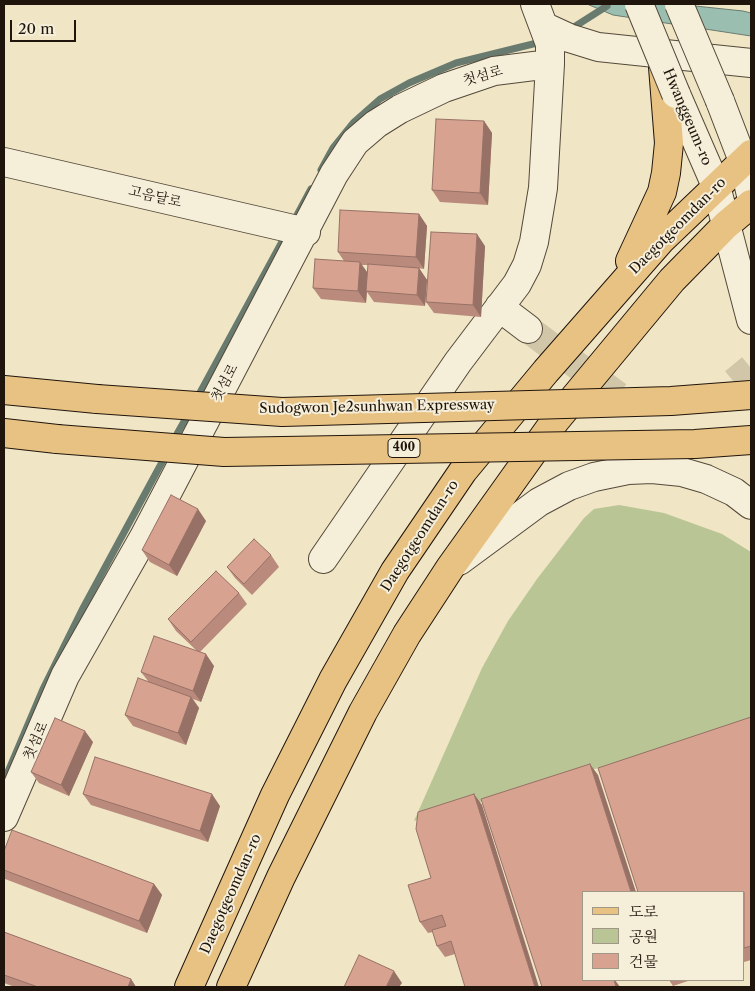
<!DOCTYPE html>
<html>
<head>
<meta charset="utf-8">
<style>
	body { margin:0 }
	#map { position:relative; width:755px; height:991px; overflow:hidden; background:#f0e5c4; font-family:"Libre Caslon Text","Noto Serif KR",serif }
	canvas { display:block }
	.frame { position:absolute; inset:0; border:5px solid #20150c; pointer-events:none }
	.legend { position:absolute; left:582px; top:891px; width:162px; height:90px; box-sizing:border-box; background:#f5eed9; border:1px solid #a09787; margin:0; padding:6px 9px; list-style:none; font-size:15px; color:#20150c }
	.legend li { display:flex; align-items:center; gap:10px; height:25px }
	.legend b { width:25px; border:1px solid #a09787 }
	.scale { position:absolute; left:10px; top:20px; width:66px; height:22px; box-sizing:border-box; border:2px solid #20150c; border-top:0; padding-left:6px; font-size:15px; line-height:18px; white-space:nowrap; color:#20150c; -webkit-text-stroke:4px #f5eed9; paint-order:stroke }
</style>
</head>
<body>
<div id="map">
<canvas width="755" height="991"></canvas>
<div class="frame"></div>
<ul class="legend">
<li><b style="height:6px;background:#e8c282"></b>도로</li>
<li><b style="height:14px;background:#b9c595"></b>공원</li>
<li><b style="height:14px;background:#d8a291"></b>건물</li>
</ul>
<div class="scale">20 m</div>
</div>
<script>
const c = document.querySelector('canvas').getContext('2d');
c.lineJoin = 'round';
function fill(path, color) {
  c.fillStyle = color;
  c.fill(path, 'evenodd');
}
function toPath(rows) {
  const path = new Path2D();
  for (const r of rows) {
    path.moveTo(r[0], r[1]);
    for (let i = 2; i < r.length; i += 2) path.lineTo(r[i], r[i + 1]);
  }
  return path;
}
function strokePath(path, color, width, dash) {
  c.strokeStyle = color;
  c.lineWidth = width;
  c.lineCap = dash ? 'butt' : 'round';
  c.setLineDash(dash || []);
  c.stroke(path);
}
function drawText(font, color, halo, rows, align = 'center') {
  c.font = font + ' "Libre Caslon Text","Noto Serif KR",serif';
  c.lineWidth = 4;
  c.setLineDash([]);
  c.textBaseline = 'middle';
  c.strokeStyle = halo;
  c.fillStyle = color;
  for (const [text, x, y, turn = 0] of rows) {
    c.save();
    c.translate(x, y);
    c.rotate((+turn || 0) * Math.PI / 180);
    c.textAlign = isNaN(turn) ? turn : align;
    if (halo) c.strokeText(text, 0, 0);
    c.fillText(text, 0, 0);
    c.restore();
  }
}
const green = toPath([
	[619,505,664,513,722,534,751,552,751,724,414,821,482,668,508,621,537,579,584,518,594,509]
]);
const water = toPath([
	[587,4,676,4,743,11,751,13,751,36,613,15,587,4]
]);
const stream = toPath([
	[574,27,607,6],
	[321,170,333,148,354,122,380,99,409,83,456,63,537,43],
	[296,217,311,189],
	[196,400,283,240],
	[173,441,190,411],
	[4,781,43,689,82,610,167,453]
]);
const minorTunnel = toPath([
	[528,329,628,403],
	[734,382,751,368]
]);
const minor = toPath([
	[545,27,569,38,598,47,751,63],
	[676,94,716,186,751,320],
	[720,101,743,161,751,195],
	[4,162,306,232],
	[499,307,528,329],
	[323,559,458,362,517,284,527,265,534,242,543,188,550,64,550,44,535,4],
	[459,561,539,502,569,486,594,477,628,470,652,469,682,472,706,479,734,492,751,505],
	[4,817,65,676,144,537,334,174,355,142,376,124,400,109,444,88,494,71,550,64]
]);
const major = toPath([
	[630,261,662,192,666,173,669,143,663,67],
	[189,987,275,795,333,680,395,571,463,471,546,371,660,241,751,154],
	[231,987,281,877,363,712,407,634,450,568,555,421,672,280,726,225,751,204]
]);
const highway = toPath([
	[4,390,97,399],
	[4,433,57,439]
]);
const minorBridge = toPath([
	[639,4,676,94],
	[679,4,720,101]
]);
const highwayBridge = toPath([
	[97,399,282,412,671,401,751,395],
	[57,439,224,452,695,444,751,440]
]);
const wall = toPath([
	[484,121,492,133,488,205,440,202,432,190],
	[419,214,427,226,424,269,418,268,419,268,427,280,425,306,374,302,367,292,366,303,321,299,313,288,344,261,338,252],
	[362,265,368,265,368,273],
	[485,246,481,317,434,313,426,302],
	[206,521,177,576,150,562,142,550],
	[271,555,279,567,252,595,235,578,227,567],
	[239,593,247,604,200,652,214,666,201,702,193,699,199,708,186,745,133,726,125,715,148,681,141,672,197,651,176,631,168,619],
	[751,717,751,960,744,962,744,892],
	[93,742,69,796,39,783,31,772],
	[83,794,220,806,208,842,91,805],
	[482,805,455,954,445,957,437,946,433,932,428,933,420,922,431,878],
	[4,851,154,884,162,895,147,933,5,879,4,876],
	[4,932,131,979,136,987,15,987,4,983],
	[669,980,691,980,673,986]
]);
const shadedWall = toPath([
	[484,121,492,133,488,205,480,193],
	[419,214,427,226,424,269,416,257],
	[477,234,485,246,481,317,473,305],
	[360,262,368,274,366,303,358,291],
	[419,268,427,280,425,306,417,295],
	[198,509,206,521,177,576,169,565],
	[206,654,214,666,201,702,193,691],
	[191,697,199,708,186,745,178,733],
	[85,731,93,742,69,796,61,785],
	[590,764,598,775,636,892,631,892],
	[212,794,220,806,208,842,200,831],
	[474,794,482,805,539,987,535,987],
	[154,884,162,895,147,933,139,921],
	[394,971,402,983,399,987,386,987],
	[131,979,136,987,128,987],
	[614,980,615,980,620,987,616,987]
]);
const building = toPath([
	[436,119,484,121,480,193,432,190,436,119],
	[340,210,419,214,416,257,338,252,340,210],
	[431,232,477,234,473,305,426,302,431,232],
	[315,259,360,262,358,291,313,288,315,259],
	[368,264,419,268,417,295,366,291,368,264],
	[171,495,198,509,169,565,142,550,171,495],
	[254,539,271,555,244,584,227,567,254,539],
	[216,571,239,593,191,642,168,619,216,571],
	[154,636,206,654,193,691,141,672,154,636],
	[138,678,191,697,178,733,125,715,138,678],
	[751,717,751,946,744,948,744,892,638,892,598,768,751,717],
	[55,718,85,731,61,785,31,772,55,718],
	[95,757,212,794,200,831,83,794,95,757],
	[590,764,631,892,584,892,584,980,614,980,616,987,542,987,481,799,590,764],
	[474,794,535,987,465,987,451,941,437,946,432,930,446,926,442,915,420,922,408,885,431,878,416,829,418,812,474,794],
	[12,830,154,884,139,921,4,870,4,851,12,830],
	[4,932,131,979,128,987,38,987,4,975,4,932],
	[359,955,394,971,386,987,344,987,359,955]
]);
const shields = [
	[404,448,32]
];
const shieldNames = [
	["400",404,448]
];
const streetNames = [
	["첫섬로",483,76,-16],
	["Hwanggeum-ro",687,117,67],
	["고음달로",155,197,13],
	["Daegotgeomdan-ro",678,226,-45],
	["첫섬로",225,383,-62],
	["Sudogwon Je2sunhwan Expressway",377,407,-1],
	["Daegotgeomdan-ro",420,536,-57],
	["첫섬로",36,741,-66],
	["Daegotgeomdan-ro",231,894,-66]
];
fill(green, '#b9c595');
fill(water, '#9abfb1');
strokePath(water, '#697b6f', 1);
strokePath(stream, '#697b6f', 7);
strokePath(minorTunnel, '#d1c6a8', 28, [28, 14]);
strokePath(minor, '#54493a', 30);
strokePath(major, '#20150c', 30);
strokePath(highway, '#20150c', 30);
strokePath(minor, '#f5eed9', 28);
strokePath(major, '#e8c282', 28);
strokePath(highway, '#e8c282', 28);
strokePath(minorBridge, '#54493a', 30, []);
strokePath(highwayBridge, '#20150c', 30, []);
strokePath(minorBridge, '#f5eed9', 28);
strokePath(highwayBridge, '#e8c282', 28);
fill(wall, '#ba8b7d');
fill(shadedWall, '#977166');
fill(building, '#d8a291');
strokePath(building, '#977166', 1);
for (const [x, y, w] of shields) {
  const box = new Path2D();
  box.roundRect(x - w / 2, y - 9.5, w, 19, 4);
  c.fillStyle = '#f5eed9';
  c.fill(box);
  strokePath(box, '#20150c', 1);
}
drawText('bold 12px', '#20150c', null, shieldNames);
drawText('14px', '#20150c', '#f5eed9', streetNames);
</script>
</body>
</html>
